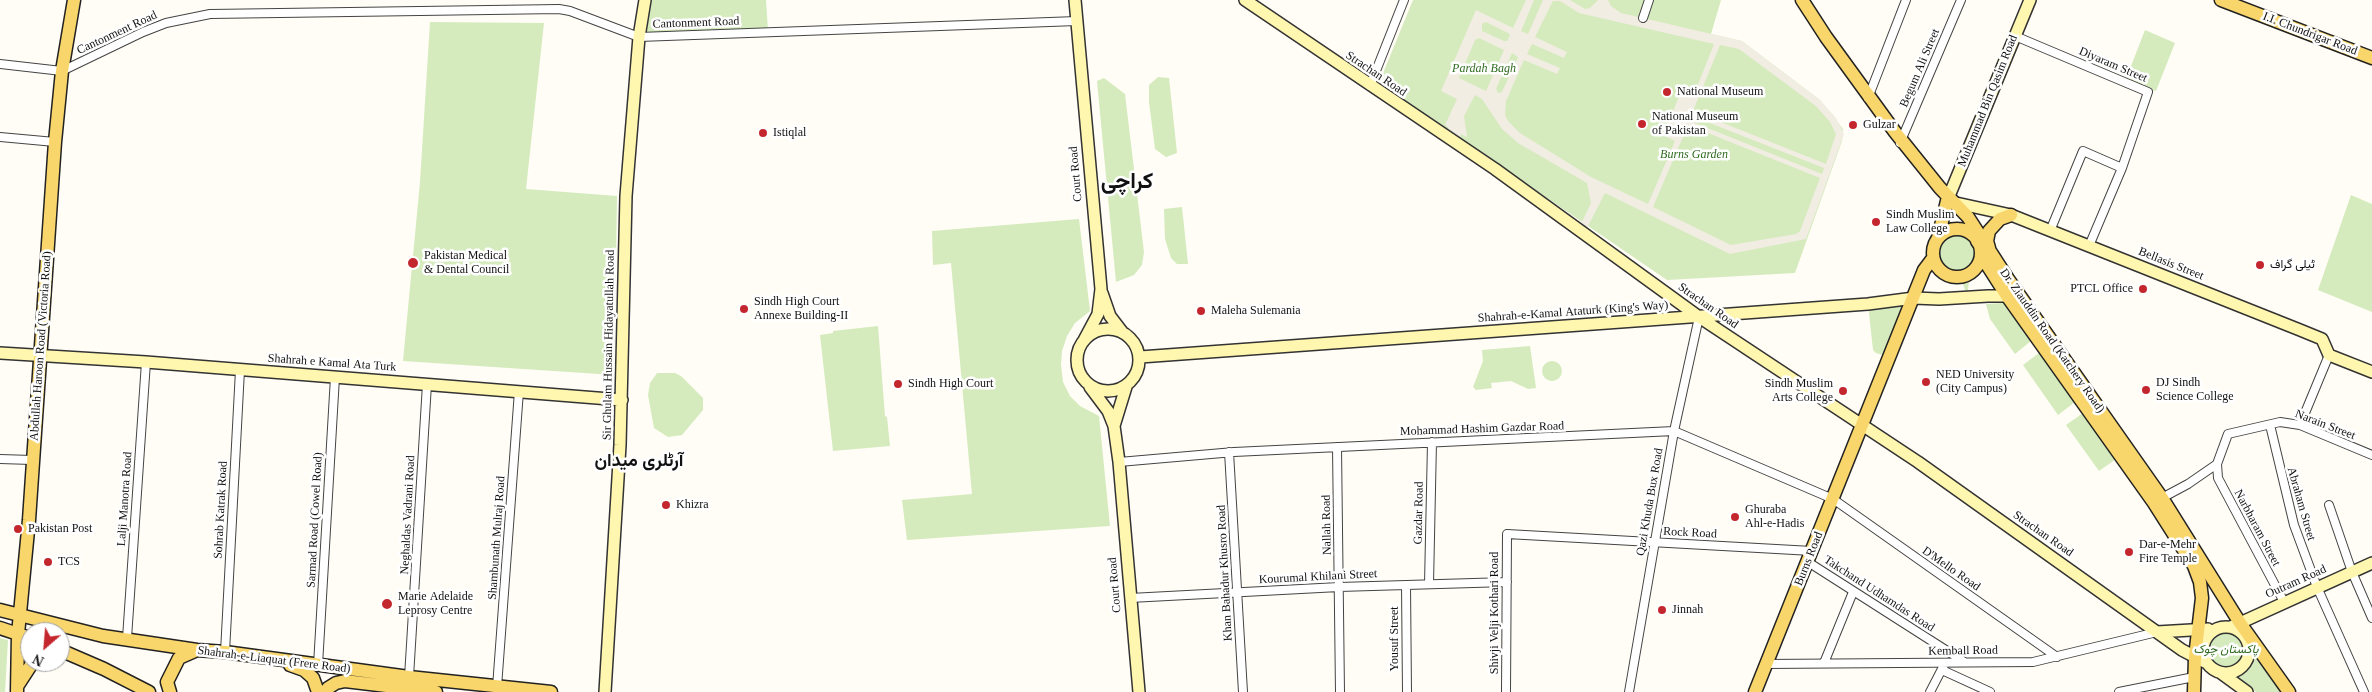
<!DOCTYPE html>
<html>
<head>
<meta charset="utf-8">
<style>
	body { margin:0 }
	#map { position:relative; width:2372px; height:692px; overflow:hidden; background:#fffdf5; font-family:"Times New Roman",serif }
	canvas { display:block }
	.north { position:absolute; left:20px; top:622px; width:50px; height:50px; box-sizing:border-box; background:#fff; border:1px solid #a0a0a0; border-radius:50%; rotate:207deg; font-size:14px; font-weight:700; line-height:20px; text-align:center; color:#111 }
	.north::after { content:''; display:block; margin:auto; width:18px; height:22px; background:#c4262e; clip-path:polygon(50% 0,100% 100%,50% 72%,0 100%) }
</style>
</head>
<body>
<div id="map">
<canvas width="2372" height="692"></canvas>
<div class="north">N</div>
</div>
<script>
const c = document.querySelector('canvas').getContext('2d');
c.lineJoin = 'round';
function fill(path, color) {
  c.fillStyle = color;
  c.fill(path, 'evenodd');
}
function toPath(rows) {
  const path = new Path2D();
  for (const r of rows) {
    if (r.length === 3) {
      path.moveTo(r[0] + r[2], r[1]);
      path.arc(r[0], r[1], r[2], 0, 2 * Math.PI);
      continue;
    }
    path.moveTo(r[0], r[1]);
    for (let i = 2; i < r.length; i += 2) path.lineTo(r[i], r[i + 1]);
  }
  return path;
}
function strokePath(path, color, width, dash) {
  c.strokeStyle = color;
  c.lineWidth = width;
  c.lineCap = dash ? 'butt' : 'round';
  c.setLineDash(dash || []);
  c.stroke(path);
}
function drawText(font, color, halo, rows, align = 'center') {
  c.font = font + ' "Times New Roman",Vazirmatn,serif';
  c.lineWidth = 5;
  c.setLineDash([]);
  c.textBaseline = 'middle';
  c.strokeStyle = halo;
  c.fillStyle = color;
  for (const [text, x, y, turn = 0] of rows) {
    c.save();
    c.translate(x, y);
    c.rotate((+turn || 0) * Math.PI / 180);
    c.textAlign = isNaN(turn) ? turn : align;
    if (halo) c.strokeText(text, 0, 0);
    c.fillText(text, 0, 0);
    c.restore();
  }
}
const green = toPath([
	[645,0,766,0,768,31,639,37],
	[1413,0,1721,0,1711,34,1742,41,1820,100,1843,129,1842,141,1795,273,1667,280,1379,83],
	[430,22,544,23,526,189,617,196,614,375,403,361,420,182],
	[2145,30,2175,43,2156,91,2126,79],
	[1158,77,1169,78,1177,153,1166,157,1155,149,1149,102,1149,85],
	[1104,78,1125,94,1144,252,1142,265,1134,275,1116,282,1097,81],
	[2351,195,2372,204,2372,312,2318,290],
	[1182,207,1188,264,1177,264,1171,258,1165,239,1164,209],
	[1079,219,1090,311,1075,323,1067,336,1062,351,1061,365,1063,382,1070,396,1080,406,1099,416,1110,526,907,540,902,500,972,494,951,263,933,265,932,231],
	[1956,230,1964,231,1976,240,1979,262,1970,273,1967,297,1961,277,1945,275,1939,270,1933,258,1935,242,1943,234],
	[1913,301,1889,357,1876,353,1873,350,1868,304],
	[2003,303,2031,341,2015,354,1990,319,1986,304],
	[878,326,885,416,887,417,890,446,833,451,820,335,833,333,833,331],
	[1530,346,1536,388,1528,389,1511,381,1491,383,1492,388,1476,390,1473,387,1483,361,1482,350],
	[2039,353,2075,402,2058,415,2023,365],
	[1552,371,10],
	[657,373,675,373,681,376,703,398,703,410,682,435,668,437,654,428,648,395,650,383],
	[2083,413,2116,459,2099,471,2066,425],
	[2228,626,2236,629,2247,639,2249,647,2285,692,2256,692,2228,673,2214,670,2208,665,2202,650,2205,638,2213,630],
	[0,638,8,640,5,692,0,692]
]);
const plaza = toPath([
	[1526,0,1534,0,1521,31,1528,34,1543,0,1570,0,1585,9,1590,8,1598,0,1608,0,1611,6,1621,13,1742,41,1820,100,1836,118,1844,134,1806,239,1730,254,1605,193,1584,234,1578,230,1591,203,1587,183,1518,143,1502,129,1482,99,1475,95,1464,116,1467,137,1461,134,1456,144,1445,136,1449,128,1445,125,1457,99,1441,91,1476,10,1513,28],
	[1553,1,1560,1,1579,13,1714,44,1695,92,1683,87,1663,135,1675,141,1648,204,1591,177,1520,133,1508,121,1505,115,1506,101,1524,60,1557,74,1560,68,1527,54,1532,44,1564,58,1567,52,1535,37],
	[1486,22,1508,33,1510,35,1507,41,1504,41,1482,31,1482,24],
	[1479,38,1504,50,1486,91,1459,78,1475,40],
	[1720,45,1739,49,1816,106,1830,122,1836,134,1826,164,1693,111],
	[1512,53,1518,57,1502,92,1498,93,1496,89],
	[1692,116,1824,168,1822,174,1690,121],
	[1688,125,1820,178,1800,231,1796,234,1731,245,1653,207]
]);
const street = toPath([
	[1643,18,1649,0],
	[2015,36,2148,92,2122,168,2083,151,2050,231],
	[0,64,62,71,143,32,166,23,210,14,559,9,570,11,639,37,1077,21],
	[1370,86,1404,0],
	[1868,98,1906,0],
	[0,137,55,142],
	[1900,143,1961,0],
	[2089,246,2122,168],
	[2270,425,2294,525,2317,587,2364,692],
	[2300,425,2329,355],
	[1337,447,1340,692],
	[1229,452,1243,692],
	[0,459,32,460],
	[1119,462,1234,452,1674,431,1833,499,2057,657],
	[2217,464,2218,478,2284,602],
	[2160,499,2188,484,2217,464,2228,434,2280,422,2300,425,2372,455],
	[2329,505,2352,572,2372,618],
	[1808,562,1963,661],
	[1429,584,1432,442],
	[1406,585,1407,692],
	[1130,598,1339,587,1507,582],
	[127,638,146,362],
	[225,652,240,370],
	[1824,663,1853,592],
	[1766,664,2033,662,2157,632],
	[318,665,335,377],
	[1942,670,1990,692],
	[409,677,427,384],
	[497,687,519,391],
	[1506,692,1507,534,1812,551],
	[1629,692,1674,431,1699,317],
	[1930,692,1944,665],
	[2119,692,2194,677]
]);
const secondary = toPath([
	[1075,0,1101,289,1098,314,1083,342],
	[1245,0,1495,169,1699,317,1918,462,2182,650,2205,662],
	[2030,0,1947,201,2011,215,2300,330,2322,339,2329,355,2372,372],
	[1102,293,1110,316,1123,333],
	[1108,360,31],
	[0,353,146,362,622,400],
	[1140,357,1868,304,1914,298,1939,299,1988,296,2007,296],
	[1090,387,1108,411,1114,426],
	[1126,387,1114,426,1119,462,1139,692],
	[2226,650,23],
	[2231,627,2372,563],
	[2157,632,2208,629],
	[2221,673,2247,692],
	[605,692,620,445,626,196,639,37,645,0]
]);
const primary = toPath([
	[1802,0,1826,37,1895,132,1940,188,1968,217,2008,279,2162,498,2240,623,2289,692],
	[2221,0,2372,58],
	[1957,253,24],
	[1938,238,1947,201],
	[1977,241,1981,247,1984,260,2007,296,2154,503,2194,566,2200,582,2202,598,2195,657,2194,692],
	[1989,248,1987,241,1989,231,2000,219,2011,215],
	[0,610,103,636,197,650,225,652,409,677,551,692],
	[0,628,30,638],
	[60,650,104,669,149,692],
	[290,665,304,670,313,678,318,692],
	[18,685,33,662],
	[17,692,18,634,29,520,55,142,62,71,74,0],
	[170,692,167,682,179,658,195,651],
	[325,692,328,688,336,683,345,681,436,692],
	[1755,692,1924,270,1933,258]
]);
const markers = [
	[1667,92,5,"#c4262e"],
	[1642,124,5,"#c4262e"],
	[1853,125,5,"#c4262e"],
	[763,133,5,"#c4262e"],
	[1876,222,5,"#c4262e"],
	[413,263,6,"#c4262e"],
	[2260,265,5,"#c4262e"],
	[2143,289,5,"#c4262e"],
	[744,309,5,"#c4262e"],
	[1201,311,5,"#c4262e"],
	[1926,382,5,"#c4262e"],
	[898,384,5,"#c4262e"],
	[2146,390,5,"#c4262e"],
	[1843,391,5,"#c4262e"],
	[666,505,5,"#c4262e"],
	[1735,517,5,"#c4262e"],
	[18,529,5,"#c4262e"],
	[2129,552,5,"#c4262e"],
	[48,562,5,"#c4262e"],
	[387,604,6,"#c4262e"],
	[1662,610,5,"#c4262e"]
];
const streetNames = [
	["Cantonment Road",696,23,-2],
	["Cantonment Road",117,33,-25],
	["I.I. Chundrigar Road",2310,34,21],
	["Diyaram Street",2113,65,23],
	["Begum Ali Street",1920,68,-67],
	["Strachan Road",1376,74,34],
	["Muhammad Bin Qasim Road",1988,101,-68],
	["Court Road",1076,174,-95],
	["Bellasis Street",2171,264,22],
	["Strachan Road",1708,306,35],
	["Shahrah-e-Kamal Ataturk (King's Way)",1573,312,-4],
	["Dr. Ziauddin Road (Katchery Road)",2052,341,55],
	["Sir Ghulam Hussain Hidayatullah Road",609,345,-89],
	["Abdullah Haroon Road (Victoria Road)",41,346,-86],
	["Shahrah e Kamal Ata Turk",332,363,4],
	["Narain Street",2325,425,21],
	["Mohammad Hashim Gazdar Road",1482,429,-2],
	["Lalji Manotra Road",125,499,-86],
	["Qazi Khuda Bux Road",1650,502,-80],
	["Abraham Street",2301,504,74],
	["Sohrab Katrak Road",221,510,-87],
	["Gazdar Road",1419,513,-89],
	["Neghaldas Vadrani Road",408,515,-87],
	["Sarmad Road (Cowel Road)",315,520,-87],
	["Nallah Road",1327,525,-91],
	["Narbharam Street",2257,528,62],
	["Rock Road",1690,533,3],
	["Strachan Road",2043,534,35],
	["Shambunath Mulraj Road",497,538,-86],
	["Burns Road",1809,559,-68],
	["D'Mello Road",1951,569,35],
	["Khan Bahadur Khusro Road",1225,573,-93],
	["Kourumal Khilani Street",1318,577,-3],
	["Outram Road",2296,582,-24],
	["Court Road",1115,585,-95],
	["Takchand Udhamdas Road",1879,594,33],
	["Shivji Velji Kothari Road",1495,613,-90],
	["Yousuf Street",1395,639,-90],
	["Kemball Road",1963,651,-1],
	["Shahrah-e-Liaquat (Frere Road)",274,660,7]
];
const parkNames = [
	["Pardah Bagh",1484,69],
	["Burns Garden",1694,155],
	["پاکستان چوک",2226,650]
];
const poiNames = [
	["National Museum",1677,92],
	["National Museum",1652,117],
	["of Pakistan",1652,131],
	["Gulzar",1863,125],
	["Istiqlal",773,133],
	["Sindh Muslim",1886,215],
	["Law College",1886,229],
	["Pakistan Medical",424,256],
	["& Dental Council",424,270],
	["ٹیلی گراف",2270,265],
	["PTCL Office",2133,289,"right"],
	["Sindh High Court",754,302],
	["Annexe Building-II",754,316],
	["Maleha Sulemania",1211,311],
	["NED University",1936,375],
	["(City Campus)",1936,389],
	["DJ Sindh",2156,383],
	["Science College",2156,397],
	["Sindh High Court",908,384],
	["Sindh Muslim",1833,384,"right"],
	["Arts College",1833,398,"right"],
	["Khizra",676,505],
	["Ghuraba",1745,510],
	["Ahl-e-Hadis",1745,524],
	["Pakistan Post",28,529],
	["Dar-e-Mehr",2139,545],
	["Fire Temple",2139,559],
	["TCS",58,562],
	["Marie Adelaide",398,597],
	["Leprosy Centre",398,611],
	["Jinnah",1672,610]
];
const districtNames = [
	["آرٹلری میدان",639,461]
];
const townNames = [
	["کراچی",1127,182]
];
fill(green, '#d5ebbd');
fill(plaza, '#f1ede2');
strokePath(street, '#444', 10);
strokePath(secondary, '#333', 14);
strokePath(primary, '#222', 15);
strokePath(street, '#fff', 8);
strokePath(secondary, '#fff6b0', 11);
strokePath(primary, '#f9d66b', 12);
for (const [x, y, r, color] of markers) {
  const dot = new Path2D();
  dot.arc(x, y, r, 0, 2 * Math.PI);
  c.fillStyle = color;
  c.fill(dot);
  strokePath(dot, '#fff', 2);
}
drawText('12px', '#111', '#fff', streetNames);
drawText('italic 12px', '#2f6b1f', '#fff', parkNames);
drawText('12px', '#111', '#fff', poiNames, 'left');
drawText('bold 18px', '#111', '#fff', districtNames);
drawText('bold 22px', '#111', '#fff', townNames);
</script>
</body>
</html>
